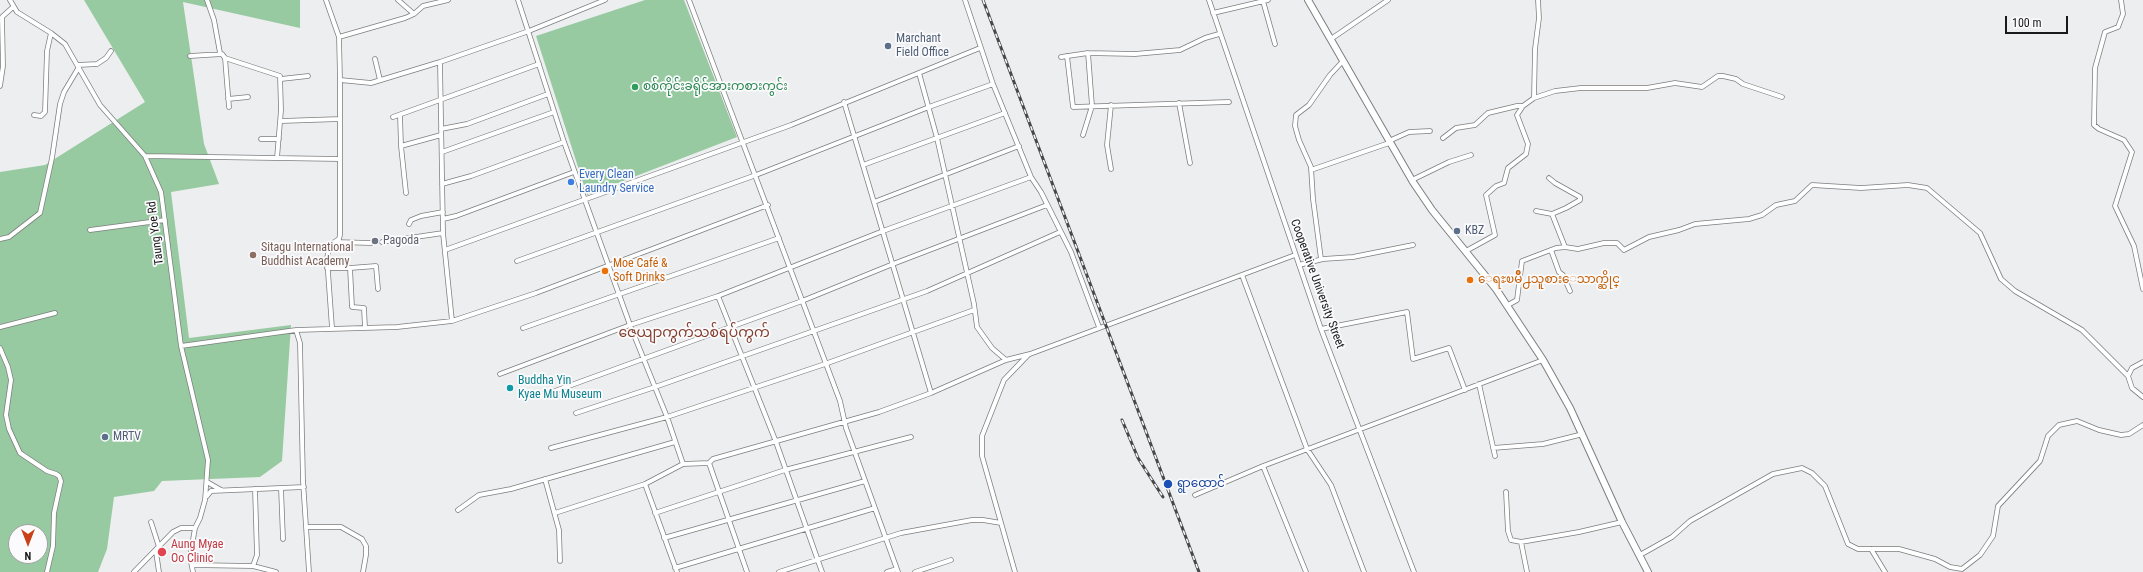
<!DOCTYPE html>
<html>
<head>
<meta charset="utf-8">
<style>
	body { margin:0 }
	#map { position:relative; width:2143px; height:572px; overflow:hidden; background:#edeeef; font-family:"Roboto Condensed",sans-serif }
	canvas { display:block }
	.north { position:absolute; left:8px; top:524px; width:40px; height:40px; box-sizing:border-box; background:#fbfbfd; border:1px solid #a1a1a2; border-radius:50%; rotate:180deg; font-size:11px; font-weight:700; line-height:16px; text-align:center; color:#19191a }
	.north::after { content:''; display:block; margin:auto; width:14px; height:18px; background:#ca4119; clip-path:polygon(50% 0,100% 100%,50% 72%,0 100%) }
	.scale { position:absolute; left:2005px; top:16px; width:63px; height:18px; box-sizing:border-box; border:2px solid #19191a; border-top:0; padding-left:5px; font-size:12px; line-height:14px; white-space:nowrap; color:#19191a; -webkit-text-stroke:3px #fbfbfd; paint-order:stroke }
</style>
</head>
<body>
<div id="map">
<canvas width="2143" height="572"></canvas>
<div class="north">N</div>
<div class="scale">100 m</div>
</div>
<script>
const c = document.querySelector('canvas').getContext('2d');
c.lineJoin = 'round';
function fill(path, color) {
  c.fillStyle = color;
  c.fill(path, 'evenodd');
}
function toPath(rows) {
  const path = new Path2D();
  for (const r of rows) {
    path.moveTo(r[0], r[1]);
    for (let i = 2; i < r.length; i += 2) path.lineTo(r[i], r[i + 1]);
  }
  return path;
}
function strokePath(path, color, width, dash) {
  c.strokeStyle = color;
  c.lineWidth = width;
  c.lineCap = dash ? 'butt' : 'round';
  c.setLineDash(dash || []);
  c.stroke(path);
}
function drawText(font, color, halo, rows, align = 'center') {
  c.font = font + ' "Roboto Condensed","Noto Sans Myanmar",sans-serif';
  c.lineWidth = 3.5;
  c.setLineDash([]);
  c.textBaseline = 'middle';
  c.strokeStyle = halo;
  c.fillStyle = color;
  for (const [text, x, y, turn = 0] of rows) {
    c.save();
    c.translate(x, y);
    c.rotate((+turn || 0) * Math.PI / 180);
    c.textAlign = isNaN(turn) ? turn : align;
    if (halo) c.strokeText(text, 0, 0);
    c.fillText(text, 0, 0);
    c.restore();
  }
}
const green = toPath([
	[84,0,300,0,300,28,183,2,204,144,219,184,171,192,189,338,291,325,282,461,260,477,162,481,154,491,114,497,107,549,98,572,0,572,0,172,45,165,145,102],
	[16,532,40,532,40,556,16,556],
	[645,0,684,0,737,137,587,195,536,36]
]);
const minor = toPath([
	[10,0,17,12,51,33,65,44,100,105,145,156,161,192,181,346,208,460,205,500,200,518,195,528,190,557,193,572],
	[207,0,214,20,220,53],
	[326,0,339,37,340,80,340,235,339,239,330,245,327,258,332,328],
	[398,0,414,14],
	[518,0,564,142,630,325,667,417,683,464],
	[689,0,840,401,846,428,898,572],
	[965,0,993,84,1031,177,1041,192,1071,252,1099,327],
	[1209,0,1321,329,1414,572],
	[2121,0,2123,14,2118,27,2105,32,2095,68,2094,125,2099,129,2124,140,2132,152,2115,206,2134,246,2143,289],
	[1263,1,1275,44],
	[1213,13,1268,0],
	[339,37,405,18,414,14,423,6,448,0],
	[1331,39,1388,0],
	[190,56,222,54,225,58,280,76,281,110,277,158],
	[1067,56,1073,107,1229,102],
	[1061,57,1088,53,1135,54,1180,50,1205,38,1219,34],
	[225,58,229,107],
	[375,59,380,80],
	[440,62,443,233,452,321],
	[78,65,97,64,106,58,111,51],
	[919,73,937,138,974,304,977,327,992,348,1006,360],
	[281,79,308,76],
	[340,80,371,83,440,62,529,31,605,0],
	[0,86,3,66,2,17,13,7],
	[1534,98,1555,91,1581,88,1647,88,1675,83,1702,87,1718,76,1723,76,1736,79,1743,84,1782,97],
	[228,99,248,97],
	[844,102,931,393],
	[1179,103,1190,163],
	[34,115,41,116,45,112,47,51,51,33],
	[400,115,401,146],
	[393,117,539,64],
	[281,121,340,119],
	[441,129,467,124,548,94],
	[1083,135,1092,106,1088,53],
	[1443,138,1456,128,1475,125,1488,113,1517,106,1523,106],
	[261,139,279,139],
	[1389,141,1409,132,1430,131],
	[442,152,554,112],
	[145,156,340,159],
	[863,165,1005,113],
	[1111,169,1107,145,1111,105],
	[1311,170,1389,143],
	[1549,178,1555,183,1580,197,1580,200,1566,208,1552,214],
	[1412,180,1449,162,1471,155],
	[442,184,471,176,564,142],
	[406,193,401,146,441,135],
	[874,202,1019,146],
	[1536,211,1552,214,1565,247],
	[443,219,456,216,574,172],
	[409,224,411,220,421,216,443,212],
	[90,230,165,220],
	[0,239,9,237,40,213,52,158,60,104,64,92,79,67],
	[335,242,371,243],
	[382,242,443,233],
	[445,250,791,125,980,48],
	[1551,250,1559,272,1563,275,1570,291],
	[1466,251,1495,235,1486,195,1496,186,1504,183,1508,168,1526,154,1528,144,1517,115,1523,106,1534,98,1535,49,1539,18,1538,0],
	[1321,259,1313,199,1311,167,1299,140,1295,126,1296,115,1309,105,1330,75,1343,61],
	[517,261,756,175,929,107,993,84],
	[1299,265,1323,259,1353,257,1413,245],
	[327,268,350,268,352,307,364,308,365,328],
	[350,268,376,266,378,289],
	[1242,275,1307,449,1331,485,1364,572],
	[718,296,776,442,822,572],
	[1508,305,1517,300,1522,261,1556,248,1565,247,1578,249,1604,243,1617,243,1624,250,1649,237,1679,230,1695,224,1749,219,1762,215,1776,205,1795,201,1812,185,1861,188,1908,185,1927,188,1980,233,2001,279,2015,291,2082,330,2128,376],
	[0,327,55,313],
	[523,328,779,238],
	[1321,329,1407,312,1413,359,1449,348,1465,390],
	[296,330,300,343,303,481,309,572],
	[181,346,296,330,397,327,452,321,536,293,768,205],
	[0,348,8,367,11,380,6,415,9,429,20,453,47,471,56,474,59,476,61,481,54,513,53,546,47,572],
	[2143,362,2132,368,2128,376,2132,388,2143,397],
	[500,374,630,325,718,296,883,231,1031,177],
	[1479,384,1495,456],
	[555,391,802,301,893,264,1047,205],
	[576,413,655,387,927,291,1060,232],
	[551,448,667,417,825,364,974,310],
	[1493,448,1543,444,1583,434],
	[709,463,747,572],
	[1263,466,1306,572],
	[545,479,559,530,560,561],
	[207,482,221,490],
	[645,484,677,572],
	[281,488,283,539],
	[1506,492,1508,531,1511,540,1521,542,1579,532,1622,522],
	[1195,495,1263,466,1543,360],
	[207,496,211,491,304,487],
	[458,510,479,495,511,489,675,442],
	[555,513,645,484,683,464,709,463,713,459,879,412,931,393,1006,360,1030,354,1295,255],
	[655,513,785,470,911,437],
	[151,522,159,547],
	[306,527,341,527,362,539,366,546,366,555,363,572],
	[664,538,865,481],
	[1521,542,1527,572],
	[1871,549,1885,572],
	[156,552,159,572],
	[1640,555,1672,537,1690,521,1773,474,1802,468,1812,473,1825,486,1848,544,1858,549,1899,549,1935,559,1950,567,1962,569,1980,555,1993,536,1998,506,2040,461,2048,436,2059,425,2077,421,2099,430,2121,435,2129,434,2143,425],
	[192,565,253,566,276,572],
	[253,566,257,555,255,489],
	[675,568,875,508],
	[134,572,173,532,181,528,195,528],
	[779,572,901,533,972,520,983,520,1001,523],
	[887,572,897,569],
	[915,572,951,560],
	[1015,572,982,456,982,436,1004,380,1028,355]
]);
const highway = toPath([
	[1308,0,1413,182,1432,210,1496,289,1543,360,1570,408,1622,522,1648,572]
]);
const rail = toPath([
	[983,0,1199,572],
	[1122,420,1138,458,1163,497]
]);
const markers = [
	[888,46,4,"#5c6f8a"],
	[635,87,4,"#2e9e5b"],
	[571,182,4,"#3f7fe0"],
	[1457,231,4,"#5c6f8a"],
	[375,241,4,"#6b7280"],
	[253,255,4,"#8d6e63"],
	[605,271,4,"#e8710a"],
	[1470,280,4,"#e8710a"],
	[510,388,4,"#0f9aa8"],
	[105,437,4,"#5c6f8a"],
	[1168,484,5,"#1a4fb4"],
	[162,552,5,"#e0444e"]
];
const serviceNames = [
	["Marchant",896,39],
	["Field Office",896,53],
	["KBZ",1465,231],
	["MRTV",113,437]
];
const leisureNames = [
	["စစ်ကိုင်းခရိုင်အားကစားကွင်း",643,87]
];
const shopNames = [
	["Every Clean",579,175],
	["Laundry Service",579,189]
];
const streetNames = [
	["Taung Yoe Rd",156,233,-97],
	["Cooperative University Street",1317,284,70]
];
const worshipNames = [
	["Pagoda",383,241]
];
const educationNames = [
	["Sitagu International",261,248],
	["Buddhist Academy",261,262]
];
const foodNames = [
	["Moe Café &",613,264],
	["Soft Drinks",613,278],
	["ေရႊၿမိဳ႕သူစားေသာက္ဆိုင္",1478,280]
];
const cultureNames = [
	["Buddha Yin",518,381],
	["Kyae Mu Museum",518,395]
];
const transitNames = [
	["ရွာထောင်",1177,484]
];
const healthNames = [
	["Aung Myae",171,545],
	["Oo Clinic",171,559]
];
const quarterNames = [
	["ဇေယျာကွက်သစ်ရပ်ကွက်",694,333]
];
fill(green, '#97caa1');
strokePath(minor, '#7d7e7f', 5.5);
strokePath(highway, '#7d7e7f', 8);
strokePath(minor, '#fff', 4);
strokePath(highway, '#fff', 6);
strokePath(rail, '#474849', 3);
strokePath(rail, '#fbfbfd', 1.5, [4.5]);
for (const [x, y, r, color] of markers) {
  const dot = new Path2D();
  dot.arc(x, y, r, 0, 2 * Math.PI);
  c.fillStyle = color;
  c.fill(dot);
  strokePath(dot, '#fbfbfd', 1.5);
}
drawText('12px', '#4e5e75', '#fbfbfd', serviceNames, 'left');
drawText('12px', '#27864d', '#fbfbfd', leisureNames, 'left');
drawText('12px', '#366cbe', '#fbfbfd', shopNames, 'left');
drawText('12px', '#19191a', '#fbfbfd', streetNames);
drawText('12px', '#5b616d', '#fbfbfd', worshipNames, 'left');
drawText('12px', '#785e54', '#fbfbfd', educationNames, 'left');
drawText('12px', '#c56008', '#fbfbfd', foodNames, 'left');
drawText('12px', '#0d838f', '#fbfbfd', cultureNames, 'left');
drawText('12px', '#164399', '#fbfbfd', transitNames, 'left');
drawText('12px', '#be3a42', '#fbfbfd', healthNames, 'left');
drawText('14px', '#823d2b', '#fbfbfd', quarterNames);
</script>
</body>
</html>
